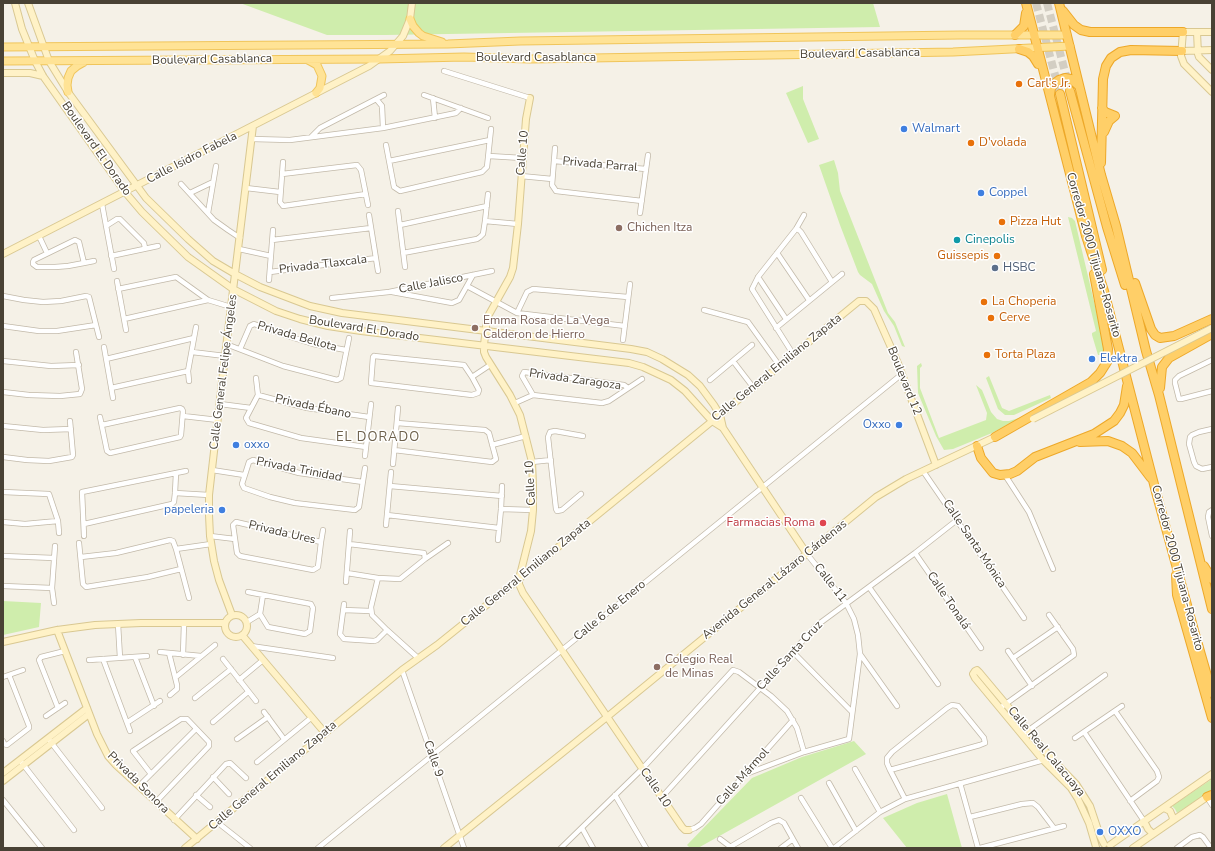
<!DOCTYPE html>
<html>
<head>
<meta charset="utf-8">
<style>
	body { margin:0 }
	#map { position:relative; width:1215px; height:851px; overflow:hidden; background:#f5f1e7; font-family:"Nunito Sans",sans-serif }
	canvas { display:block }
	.frame { position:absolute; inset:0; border:4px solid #494235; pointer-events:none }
</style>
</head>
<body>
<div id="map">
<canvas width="1215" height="851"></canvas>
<div class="frame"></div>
</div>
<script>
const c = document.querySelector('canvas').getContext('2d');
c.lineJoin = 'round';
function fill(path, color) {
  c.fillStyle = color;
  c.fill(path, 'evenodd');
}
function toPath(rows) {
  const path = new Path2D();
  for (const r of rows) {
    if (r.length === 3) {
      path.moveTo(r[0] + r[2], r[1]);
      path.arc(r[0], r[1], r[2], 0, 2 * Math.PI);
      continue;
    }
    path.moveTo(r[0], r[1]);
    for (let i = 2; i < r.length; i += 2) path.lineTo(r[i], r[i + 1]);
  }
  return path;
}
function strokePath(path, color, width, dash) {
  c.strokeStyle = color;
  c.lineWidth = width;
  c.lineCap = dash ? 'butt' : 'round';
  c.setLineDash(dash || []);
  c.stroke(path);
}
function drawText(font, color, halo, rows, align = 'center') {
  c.font = font + ' "Nunito Sans",sans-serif';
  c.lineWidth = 3;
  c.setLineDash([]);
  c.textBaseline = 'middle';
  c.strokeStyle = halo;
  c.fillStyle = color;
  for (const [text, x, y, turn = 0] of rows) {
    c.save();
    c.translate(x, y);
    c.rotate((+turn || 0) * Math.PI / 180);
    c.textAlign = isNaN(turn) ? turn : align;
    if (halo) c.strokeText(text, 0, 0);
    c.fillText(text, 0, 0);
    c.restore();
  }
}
const green = toPath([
	[240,3,873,3,880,27,386,35,327,35],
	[803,86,803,99,819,139,808,143,786,93],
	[834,160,838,173,840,191,888,313,895,322,905,347,902,346,894,326,884,311,872,284,860,275,858,272,840,225,819,165],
	[1068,217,1072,218,1075,221,1104,344,1104,353,1102,355,1098,355,1092,335,1092,333,1096,331],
	[921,363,922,366,920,368,920,388,939,438,986,420,987,413,976,385,982,390,991,412,997,419,1003,421,1009,421,1022,417,992,433,953,449,944,450,936,436,918,393,917,366],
	[989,376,1002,408,1009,411,1050,395,1051,398,1014,415,1005,415,998,409,986,378],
	[3,601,41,603,39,627,3,635],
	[854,741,866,754,698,848,690,848,687,845,752,778,802,757],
	[1212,779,1212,790,1177,813,1175,809,1172,806],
	[947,794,962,848,907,848,883,818,917,803]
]);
const highwayTunnel = toPath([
	[1036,3,1060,94],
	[1047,3,1070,91]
]);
const street = toPath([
	[444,71,530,98],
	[424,95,488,118],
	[433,98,435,118],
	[377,100,382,106,383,128],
	[311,137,320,128,384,95],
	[252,139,290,140,383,128,456,113,461,108],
	[386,145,394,187,400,191,482,172,487,167,491,129],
	[555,148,552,185,556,191,642,201],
	[489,156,522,158],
	[389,161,490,140],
	[554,161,646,169],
	[283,162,280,202,283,206,366,194],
	[282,174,357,165,361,170,368,205],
	[521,176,552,179],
	[181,184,214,220,228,230,240,238],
	[246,188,280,192],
	[190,193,213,182],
	[102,204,114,269],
	[398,211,405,267],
	[208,213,216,166],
	[640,213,648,155],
	[369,215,378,271],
	[485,221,518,224],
	[400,225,487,206],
	[106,226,117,219,120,219,144,243,145,248],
	[796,229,799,230,801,232,832,282],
	[39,236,47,253],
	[272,240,371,228],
	[239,249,271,256],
	[403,253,477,239,480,237,483,234,485,221,488,194],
	[777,253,809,300],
	[111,256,158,246],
	[84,263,79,242,75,240,34,260,33,262,33,264,37,267,55,267,68,266,84,263,94,261],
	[270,272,376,258],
	[758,277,786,319],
	[269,280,273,230],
	[117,281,126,330],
	[467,286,517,313,625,326],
	[118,289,176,277,208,300,231,307],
	[392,292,452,303,459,300,473,275],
	[3,296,24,300,43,302,61,301,86,296,89,297,99,337],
	[332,298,389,292,492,271],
	[704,310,748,322,779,365],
	[517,313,527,292,533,289,628,297],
	[124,319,208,300],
	[3,326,39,331,57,331,96,325],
	[776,328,842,274],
	[623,340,630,284],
	[226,344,283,366,337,380,341,378,349,338],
	[104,347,113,398],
	[240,349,250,326,254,324,291,337,313,344,346,350],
	[192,352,225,356],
	[793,354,752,289,758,277,796,229,804,215],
	[374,356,464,365,472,377,479,390,478,393,472,395,371,383,373,357,374,356],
	[106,359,194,338],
	[1212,360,1179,376,1175,380,1175,383,1179,399,1181,399,1212,391],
	[3,361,51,366,79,365],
	[733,361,753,387],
	[472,377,490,365],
	[256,378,258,395,246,418,249,423,301,438,366,447],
	[710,380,752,345],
	[189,381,188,371,196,327],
	[111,388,188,371],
	[3,392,29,395,60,396,80,394,82,389,76,352],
	[258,395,307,408,369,417],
	[533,395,522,376,524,372,624,385,628,388],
	[515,403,533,395,602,403,609,401,642,379],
	[220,404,251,408],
	[183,416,218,420],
	[100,417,107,451,110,453,180,437,181,435,183,411,182,409,180,408,102,425],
	[3,426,43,430,71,429],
	[1212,429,1199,432,1192,435,1190,437,1189,444,1194,462,1196,466,1202,469,1212,467],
	[492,445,526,436],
	[394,450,492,462,496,459,489,433,485,430,397,423],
	[365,456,371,404],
	[3,457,27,460,49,461,72,457,73,455,70,421],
	[532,462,551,460],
	[393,464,398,408],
	[212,470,244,475],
	[923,471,1024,618],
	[1005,475,1029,512,1053,569],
	[363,482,299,473,253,460,249,462,242,484,244,488,270,497,295,503,355,510,359,507,365,468],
	[390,486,502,496],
	[3,492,49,494,58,521,59,533],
	[175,493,209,495],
	[581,494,562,510,557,511,556,509,548,437,550,432,555,431,583,436],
	[501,509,533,510],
	[1212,510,1209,512,1208,517,1212,536],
	[387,515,499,528],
	[3,522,25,524,58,521],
	[84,524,172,504,174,502,175,493,176,473],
	[386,525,391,472],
	[84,536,82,492,186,471],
	[210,536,235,539],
	[498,540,501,509,502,486],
	[321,542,236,522,233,525,237,553,240,556,313,570,318,567,321,542,323,530],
	[79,543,83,584,86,587,148,577,181,569],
	[349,544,424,553,425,559],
	[176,549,211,544],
	[915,553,981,648],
	[3,556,54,558],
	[81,557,116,553,170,540,173,541,176,549,189,598],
	[347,573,378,578,400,579,425,559,448,543],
	[378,578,371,607,372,615,387,630,418,658],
	[346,582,350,531],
	[3,586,52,588],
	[869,587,938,684],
	[248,592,311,604,313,608,310,631,305,634,268,627,260,614,263,595],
	[54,603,52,588,55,546],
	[344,604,340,634,344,639,374,641,377,640,387,630],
	[343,610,371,611],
	[247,622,260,614],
	[118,624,120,658],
	[251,646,333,658],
	[1008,651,1032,686],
	[160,652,201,656],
	[793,652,852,712],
	[169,653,177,685,177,689,170,695],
	[860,654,897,706],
	[183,655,184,623],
	[135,657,154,706],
	[1013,658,1058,627],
	[103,659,130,731],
	[223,659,256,701],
	[89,660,147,656],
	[402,670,464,848],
	[3,677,23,670],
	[176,677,215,645],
	[239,680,263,660],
	[195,698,231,669],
	[58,708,39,660,41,657,65,651],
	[1000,708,1074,655,1073,649,1049,615],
	[1115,711,1157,771,1159,777,1157,781,1130,801],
	[264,712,284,739],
	[46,716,65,703],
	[128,722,160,701],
	[213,722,248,692],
	[1084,732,1144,821],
	[1022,735,1105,675],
	[1075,738,1122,706],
	[237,739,268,717],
	[3,741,4,744,7,745,29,728,29,726,9,675],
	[50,741,102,808],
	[257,762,312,717],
	[22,763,74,830],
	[855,769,880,812],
	[890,770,980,745,985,743,984,738,958,706,952,705,947,708,892,752,887,758,887,763,890,770,905,799],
	[151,774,133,751,181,719,187,719,209,742,209,746,156,802],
	[746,774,804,752,849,739,860,654,858,635,854,619,846,603,807,554],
	[213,777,229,794],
	[829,783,856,831],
	[960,783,978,848],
	[139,786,196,729],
	[196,795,210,807],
	[615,795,646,848],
	[662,797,816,626,915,553,957,520],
	[1207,797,1212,805],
	[801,798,832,848],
	[3,800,42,848],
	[970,817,1022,804,1033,803,1038,807,1054,828],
	[174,820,226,764,230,763,246,778],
	[217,822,250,848],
	[582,828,593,848],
	[689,830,695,828,701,824,793,720],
	[720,839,732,848],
	[730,847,771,823,779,820,784,823,798,848],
	[318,848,902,374],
	[561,848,642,769,733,670,739,672,771,696,787,711,797,728,804,752],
	[781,848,793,839],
	[834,848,880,812,905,799,1051,758],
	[980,848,1064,826],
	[1177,848,1192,837,1200,835,1203,837,1211,848]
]);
const secondary = toPath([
	[15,3,22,29,35,61,43,76,125,192,142,212,188,257,233,289,276,311,300,319,328,326,361,331,629,363,643,367,671,380,685,391,712,421,723,428],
	[28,3,49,61,68,92,146,198,188,239,213,261,235,274,260,287,310,306,342,313,631,349,647,352,662,359,688,375,700,386,714,405,720,415,723,428,807,554],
	[1197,32,1198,54,1199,57,1212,70],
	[1212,32,1183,32,1181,56,1184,64,1212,92],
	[1182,51,1212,50],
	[3,73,30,73,43,76],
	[530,98,526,119,518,224,513,268,510,277,487,318,484,345,484,352,486,357,510,395,520,415,532,462,533,485,533,510,531,531,519,579,519,584,523,593,682,827,685,830,689,830],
	[3,254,369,66,390,51,403,36,410,19,412,3],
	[236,626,11],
	[232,615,219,580,214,561,210,536,209,515,209,495,225,356,253,126],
	[57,630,97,734,108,756,116,765,197,839],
	[242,635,325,733],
	[3,642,57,630,95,625,141,623,225,623],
	[3,773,87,708],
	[3,781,89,714],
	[1164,808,1170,811,1173,818,1172,821],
	[1144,821,1148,829,1153,834],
	[1110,845,1212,774],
	[1096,847,1089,823,1078,799,1071,788,1043,760,975,678,973,674,975,671,977,670,979,672,1051,758,1076,784,1090,806,1100,836,1104,844],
	[185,848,402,670,437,645,519,579,859,301,866,301,874,309,897,361,936,465],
	[444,848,607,717,876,497,906,479,997,436],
	[1133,848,1207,797]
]);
const primary = toPath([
	[410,19,413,26,419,33,423,36,442,42],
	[3,47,448,44,520,41,960,35,1067,35],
	[308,60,317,65,322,76,320,88,316,93],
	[3,61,380,59,464,57,530,59,953,52,1070,46],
	[68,92,67,85,68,78,71,71,77,66,84,62]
]);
const highway = toPath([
	[1026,3,1086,236,1104,291,1156,492,1195,634,1212,693],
	[1059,3,1101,175,1116,226,1146,351,1159,395,1212,609],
	[1063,11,1074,25,1081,30,1090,32,1183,32],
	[1015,35,1024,26,1026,13],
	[1019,49,1028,52,1033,56,1038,64],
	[1070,91,1107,227,1125,285],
	[1060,94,1102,270],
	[1050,95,1051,88,1055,83,1059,80,1065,78,1071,79,1079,86],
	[1102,108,1105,112,1115,116,1109,121,1104,132],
	[1101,163,1103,79,1106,66,1111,58,1120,52,1131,50,1182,51],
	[1135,283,1151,329,1155,335,1160,338,1174,336,1212,319],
	[1160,388,1162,367,1169,358,1212,334],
	[995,437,1091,382,1100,373,1107,362,1108,349,1094,274],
	[1080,442,1108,441,1122,446,1132,453,1151,478],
	[977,446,981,458,993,473,1000,475,1010,474,1017,471,1035,457,1094,434,1114,421,1120,413,1124,405,1127,386],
	[1204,566,1212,579],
	[1176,575,1177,595,1212,718],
	[1207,797,1212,795]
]);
const secondaryBridge = toPath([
	[1033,419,1212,328]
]);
const markers = [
	[1019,84,4,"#e8710a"],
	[904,129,4,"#3f7fe0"],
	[971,143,4,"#e8710a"],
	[981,193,4,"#3f7fe0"],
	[1002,222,4,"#e8710a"],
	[619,228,4,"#8d6e63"],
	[957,240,4,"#0f9aa8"],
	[997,256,4,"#e8710a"],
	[995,268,4,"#5c6f8a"],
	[984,302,4,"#e8710a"],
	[991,318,4,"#e8710a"],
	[475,328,4,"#8d6e63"],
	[987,355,4,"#e8710a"],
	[1092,359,4,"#3f7fe0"],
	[899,425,4,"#3f7fe0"],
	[236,445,4,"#3f7fe0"],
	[222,510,4,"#3f7fe0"],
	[823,523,4,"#e0444e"],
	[657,667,4,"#8d6e63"],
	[1100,832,4,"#3f7fe0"]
];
const streetNames = [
	["Boulevard Casablanca",860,54,-1],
	["Boulevard Casablanca",536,58],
	["Boulevard Casablanca",212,60,-1],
	["Boulevard El Dorado",96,149,55],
	["Calle 10",523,153,-85],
	["Calle Isidro Fabela",192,158,-27],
	["Privada Parral",600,165,5],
	["Corredor 2000 Tijuana-Rosarito",1093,255,74],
	["Privada Tlaxcala",323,265,-7],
	["Calle Jalisco",431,284,-11],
	["Boulevard El Dorado",364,329,9],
	["Privada Bellota",297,337,16],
	["Calle General Emiliano Zapata",777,368,-39],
	["Calle General Felipe Ángeles",224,372,-83],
	["Privada Zaragoza",575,380,8],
	["Boulevard 12",904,381,68],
	["Privada Ébano",313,407,12],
	["Privada Trinidad",299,470,11],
	["Calle 10",531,483,-93],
	["Privada Ures",282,533,13],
	["Calle Santa Mónica",974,544,56],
	["Corredor 2000 Tijuana-Rosarito",1177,568,75],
	["Calle General Emiliano Zapata",526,573,-39],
	["Avenida General Lázaro Cárdenas",775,580,-39],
	["Calle 11",830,583,52],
	["Calle Tonalá",948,601,56],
	["Calle 6 de Enero",610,611,-39],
	["Calle Santa Cruz",790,656,-47],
	["Calle Real Calacuaya",1046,752,50],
	["Calle 9",433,759,71],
	["Calle General Emiliano Zapata",273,776,-40],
	["Calle Mármol",743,777,-48],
	["Privada Sonora",138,783,45],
	["Calle 10",655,788,56]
];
const foodNames = [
	["Carl's Jr.",1027,84],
	["D'volada",979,143],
	["Pizza Hut",1010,222],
	["Guissepis",989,256,"right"],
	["La Choperia",992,302],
	["Cerve",999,318],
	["Torta Plaza",995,355]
];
const shopNames = [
	["Walmart",912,129],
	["Coppel",989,193],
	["Elektra",1100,359],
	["Oxxo",891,425,"right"],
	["oxxo",244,445],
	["papeleria",214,510,"right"],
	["OXXO",1108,832]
];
const educationNames = [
	["Chichen Itza",627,228],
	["Emma Rosa de La Vega",483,321],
	["Calderon de Hierro",483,335],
	["Colegio Real",665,660],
	["de Minas",665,674]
];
const cultureNames = [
	["Cinepolis",965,240]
];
const serviceNames = [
	["HSBC",1003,268]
];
const healthNames = [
	["Farmacias Roma",815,523]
];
const neighbourhoodNames = [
	["EL DORADO",378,438]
];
fill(green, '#cfedac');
strokePath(highwayTunnel, '#d3cec3', 8, [8, 4]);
strokePath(street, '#c2b9a9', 6);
strokePath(secondary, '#d9c892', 8);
strokePath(primary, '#f0c55b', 9);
strokePath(highway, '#eda829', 10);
strokePath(street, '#fff', 4.5);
strokePath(secondary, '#fff2c7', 6);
strokePath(primary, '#ffe396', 7);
strokePath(highway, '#ffcf68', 8);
strokePath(secondaryBridge, '#d9c892', 8, []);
strokePath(secondaryBridge, '#fff2c7', 6);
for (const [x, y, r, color] of markers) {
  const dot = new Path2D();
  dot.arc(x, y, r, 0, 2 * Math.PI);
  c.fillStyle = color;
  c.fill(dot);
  strokePath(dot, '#fff', 1.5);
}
drawText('12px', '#494235', '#fff', streetNames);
drawText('12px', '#c56008', '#fff', foodNames, 'left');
drawText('12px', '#366cbe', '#fff', shopNames, 'left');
drawText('12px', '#785e54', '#fff', educationNames, 'left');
drawText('12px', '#0d838f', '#fff', cultureNames, 'left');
drawText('12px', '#4e5e75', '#fff', serviceNames, 'left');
drawText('12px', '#be3a42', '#fff', healthNames, 'right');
c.letterSpacing = '1px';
drawText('13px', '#6d604b', '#fff', neighbourhoodNames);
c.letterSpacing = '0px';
</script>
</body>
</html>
